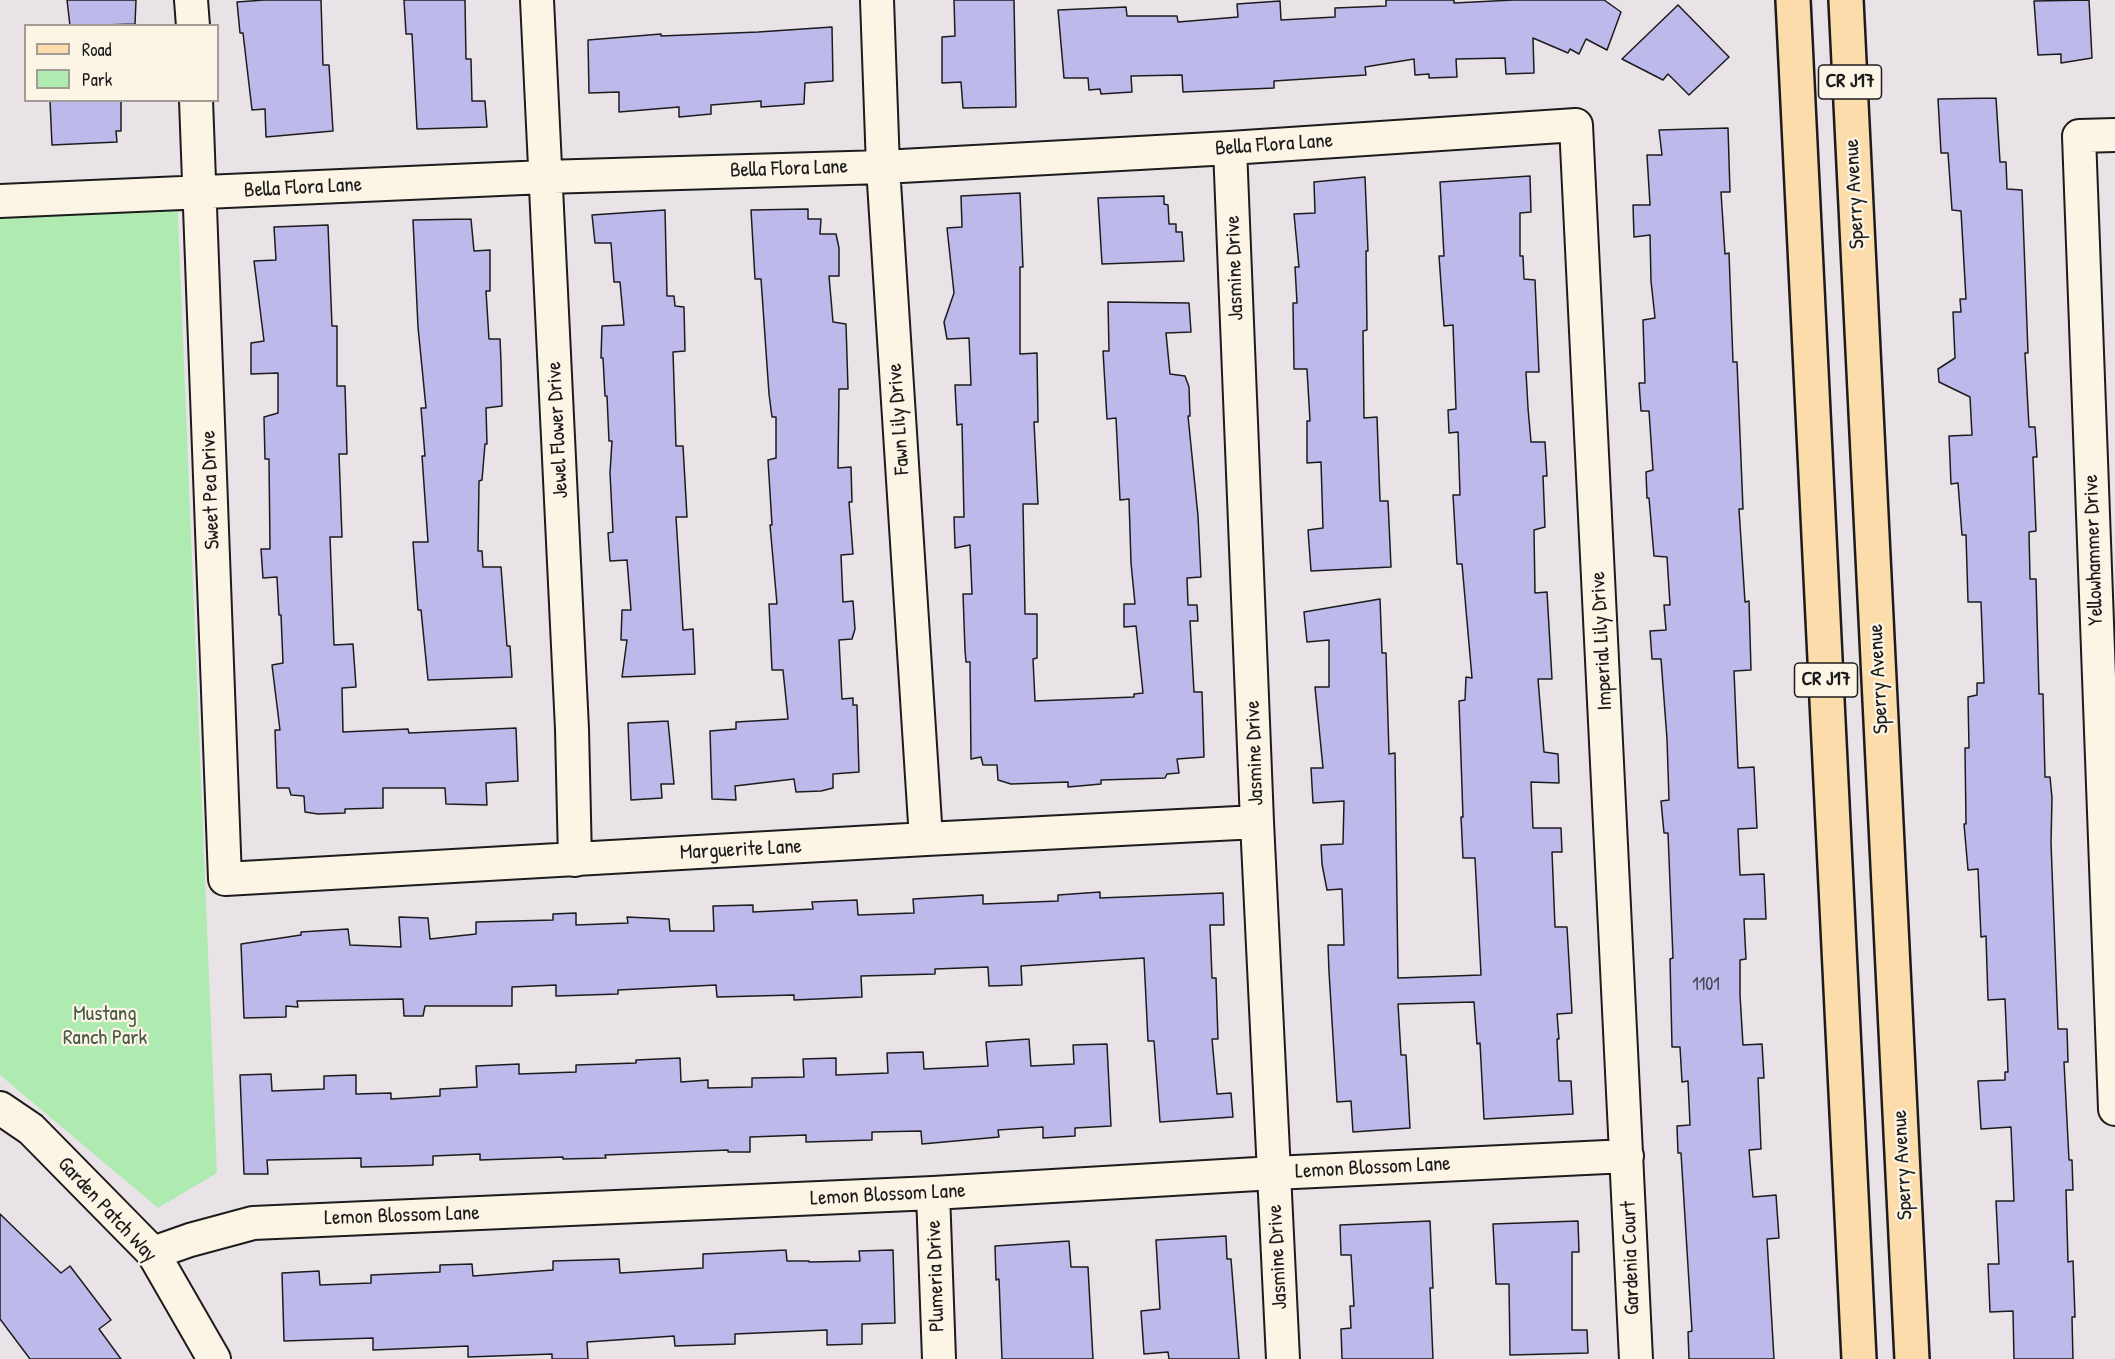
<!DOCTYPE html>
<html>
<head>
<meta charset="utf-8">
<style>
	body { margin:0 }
	#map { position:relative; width:2115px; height:1359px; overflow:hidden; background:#e9e3e7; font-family:"Patrick Hand",sans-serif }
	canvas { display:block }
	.legend { position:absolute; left:24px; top:24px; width:195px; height:78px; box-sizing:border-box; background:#fcf5e5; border:2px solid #a29e95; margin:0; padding:8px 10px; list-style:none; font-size:18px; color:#1c1c1c }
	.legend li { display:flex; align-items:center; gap:12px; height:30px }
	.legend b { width:30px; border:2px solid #a29e95 }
</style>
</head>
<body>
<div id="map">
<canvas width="2115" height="1359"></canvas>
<ul class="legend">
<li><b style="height:8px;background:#fddcac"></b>Road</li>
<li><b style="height:16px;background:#afebb1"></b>Park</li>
</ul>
</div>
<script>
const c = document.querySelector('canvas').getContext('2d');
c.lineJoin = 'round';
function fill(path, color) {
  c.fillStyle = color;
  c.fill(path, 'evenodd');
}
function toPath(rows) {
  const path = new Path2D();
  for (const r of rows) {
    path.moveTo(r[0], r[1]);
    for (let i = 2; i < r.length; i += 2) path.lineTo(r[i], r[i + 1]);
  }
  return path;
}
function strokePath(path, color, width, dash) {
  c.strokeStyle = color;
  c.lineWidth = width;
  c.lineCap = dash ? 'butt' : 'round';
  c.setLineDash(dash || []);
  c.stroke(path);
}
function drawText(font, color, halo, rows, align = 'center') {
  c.font = font + ' "Patrick Hand",sans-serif';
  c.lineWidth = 4.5;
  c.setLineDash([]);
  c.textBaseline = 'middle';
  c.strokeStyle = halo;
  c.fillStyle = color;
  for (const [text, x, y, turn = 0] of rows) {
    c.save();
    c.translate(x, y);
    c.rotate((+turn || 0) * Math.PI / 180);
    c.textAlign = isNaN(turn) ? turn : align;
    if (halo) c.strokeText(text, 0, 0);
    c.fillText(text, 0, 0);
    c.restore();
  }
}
const green = toPath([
	[177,191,217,1173,158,1208,0,1075,0,200]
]);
const building = toPath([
	[67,0,136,0,135,24,70,26,67,0],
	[264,0,321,0,323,65,329,65,333,131,266,137,265,109,252,110,243,33,240,33,237,2,264,0],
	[404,0,465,0,466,59,471,59,472,101,485,101,487,127,417,129,412,34,406,34,404,0],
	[954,0,1014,0,1016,107,963,108,961,82,942,83,942,37,955,36,954,0],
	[1386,0,1454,0,1454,3,1513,0,1604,0,1621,12,1607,50,1586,39,1579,54,1570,49,1568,53,1533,38,1534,73,1506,74,1505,58,1456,59,1457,77,1429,78,1429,74,1415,75,1414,59,1365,67,1366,75,1274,81,1274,88,1183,92,1182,75,1131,76,1132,92,1101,94,1100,89,1089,90,1088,78,1064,78,1058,10,1126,7,1127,16,1177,16,1178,22,1238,17,1237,4,1280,1,1281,20,1335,17,1335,8,1386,6,1386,0],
	[2089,0,2092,58,2061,63,2061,54,2038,55,2034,1,2089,0],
	[1678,5,1729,57,1689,95,1668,74,1663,80,1622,59,1678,5],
	[832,27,833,81,805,83,804,104,761,107,761,101,711,105,711,114,679,117,679,107,619,112,619,92,589,93,588,40,661,34,661,36,758,32,832,27],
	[1996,98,2000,162,2006,162,2007,189,2022,190,2028,353,2025,353,2029,427,2035,427,2037,457,2033,457,2036,531,2029,532,2030,579,2036,579,2039,694,2043,694,2045,777,2050,777,2052,798,2051,843,2058,1029,2067,1029,2068,1062,2064,1062,2069,1160,2072,1160,2073,1190,2066,1190,2068,1262,2073,1261,2075,1317,2072,1317,2073,1359,2014,1359,2013,1311,1990,1312,1988,1264,1999,1264,1996,1201,2014,1201,2011,1127,1981,1129,1978,1081,2005,1080,2005,1072,2008,1072,2005,999,1988,1000,1986,936,1981,937,1978,869,1968,870,1964,824,1966,824,1965,748,1969,748,1968,697,1977,695,1977,683,1984,683,1981,602,1968,602,1966,535,1962,535,1958,483,1951,484,1949,436,1972,435,1970,397,1939,382,1938,369,1955,358,1953,312,1961,312,1960,299,1966,299,1961,211,1952,210,1948,153,1941,153,1938,99,1996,98],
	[50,100,121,100,121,131,116,131,117,142,52,145,50,100],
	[1728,128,1730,192,1721,192,1725,254,1729,253,1733,362,1737,362,1743,509,1739,509,1745,602,1749,601,1751,670,1734,671,1738,768,1754,767,1757,828,1738,829,1740,875,1764,874,1766,919,1744,919,1746,959,1740,960,1740,995,1743,1045,1762,1044,1764,1078,1758,1078,1761,1149,1749,1150,1753,1197,1776,1195,1779,1238,1767,1239,1774,1359,1689,1359,1688,1332,1692,1331,1681,1153,1678,1153,1677,1126,1690,1125,1688,1081,1682,1082,1680,1047,1672,1047,1670,959,1673,958,1668,833,1664,833,1661,801,1669,800,1667,739,1661,659,1652,659,1650,631,1666,630,1664,605,1670,605,1667,557,1654,556,1649,498,1647,498,1646,472,1653,470,1649,411,1641,411,1639,383,1645,383,1643,320,1655,318,1651,281,1650,235,1634,237,1633,205,1650,205,1647,155,1662,155,1659,130,1728,128],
	[1530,176,1531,212,1520,213,1520,256,1523,256,1524,279,1535,280,1539,372,1526,372,1528,408,1531,442,1545,442,1547,476,1543,476,1545,527,1534,530,1535,593,1547,592,1552,679,1538,679,1544,752,1558,754,1559,783,1531,782,1533,828,1561,828,1562,852,1552,852,1555,927,1567,927,1572,1013,1557,1014,1559,1039,1557,1039,1559,1081,1571,1081,1573,1114,1484,1119,1480,1043,1477,1044,1474,1002,1398,1004,1401,1055,1406,1055,1410,1128,1353,1132,1351,1101,1337,1102,1329,972,1328,945,1344,945,1342,889,1327,890,1322,864,1321,845,1343,844,1344,801,1313,803,1311,768,1323,768,1315,687,1329,687,1329,640,1307,642,1304,612,1380,599,1382,653,1386,653,1389,754,1395,753,1398,978,1481,975,1475,858,1463,858,1461,817,1463,817,1459,701,1465,700,1466,677,1472,678,1462,564,1457,564,1453,495,1460,495,1458,432,1449,433,1448,410,1456,409,1453,325,1444,326,1439,256,1444,256,1440,182,1530,176],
	[1365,177,1368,251,1366,251,1367,330,1363,331,1364,418,1377,417,1380,501,1388,501,1391,567,1311,571,1308,530,1323,528,1321,462,1307,463,1307,421,1310,421,1307,369,1294,369,1293,303,1297,303,1295,267,1299,267,1294,214,1315,213,1314,182,1365,177],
	[1020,193,1023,267,1020,267,1020,354,1037,353,1038,422,1034,422,1038,504,1023,504,1025,614,1037,614,1037,658,1033,659,1035,701,1134,697,1134,694,1143,693,1136,626,1124,627,1124,604,1135,604,1131,563,1129,499,1120,500,1116,418,1107,419,1103,351,1109,351,1108,302,1189,303,1191,332,1166,333,1170,374,1185,376,1189,387,1190,416,1188,416,1198,516,1201,577,1187,578,1188,605,1197,605,1198,621,1190,621,1194,692,1202,692,1204,757,1177,759,1179,773,1167,774,1165,778,1101,780,1101,784,1068,787,1068,782,1011,784,998,780,997,765,983,765,981,757,971,759,970,662,966,662,965,650,963,594,972,594,970,545,955,548,954,517,964,517,962,424,957,425,955,385,971,385,969,338,947,339,944,322,954,293,947,228,962,227,961,196,1020,193],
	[1164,196,1164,204,1168,205,1169,224,1176,224,1176,232,1182,232,1184,261,1102,264,1098,198,1164,196],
	[808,209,808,219,821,219,820,234,836,234,839,248,839,276,829,276,833,322,846,324,848,389,839,389,838,468,851,467,852,502,849,502,853,554,841,555,843,602,853,601,855,629,852,639,839,640,842,699,853,698,853,705,857,705,859,772,833,774,833,788,821,791,796,792,794,779,735,786,736,800,712,799,710,731,736,729,736,722,788,719,783,670,772,670,769,604,777,604,770,525,772,525,768,460,776,458,776,417,772,417,769,394,761,279,755,279,751,210,808,209],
	[665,210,667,296,674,296,675,306,684,307,685,351,673,352,676,446,683,446,687,517,676,517,683,630,693,629,695,674,622,677,627,640,621,640,622,610,631,610,627,560,610,561,608,533,613,532,610,473,612,441,609,441,607,396,605,396,603,358,601,358,602,326,624,325,620,282,614,282,611,243,595,243,592,215,665,210],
	[471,219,474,251,490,250,490,291,486,291,489,339,500,339,501,362,502,406,486,408,487,444,485,444,482,480,479,481,478,551,482,551,483,567,501,567,507,646,510,646,512,677,428,680,421,610,418,610,413,542,428,542,422,456,425,456,421,408,426,408,418,327,413,220,471,219],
	[328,225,332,326,337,326,337,386,345,386,347,454,339,454,342,537,330,537,334,645,353,644,356,687,342,688,343,732,408,729,409,733,516,728,518,781,486,783,487,805,446,804,445,788,383,788,383,808,345,809,345,813,318,814,305,812,304,796,291,795,289,788,277,788,275,730,280,730,272,665,283,663,281,615,279,615,277,577,263,578,261,549,270,549,269,459,265,459,264,417,278,413,278,373,251,374,251,343,264,341,254,261,276,260,274,227,328,225],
	[668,721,674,784,661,784,662,798,631,800,628,723,668,721],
	[1100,892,1100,898,1223,893,1224,925,1210,925,1212,978,1216,978,1218,1039,1212,1039,1217,1094,1231,1093,1233,1117,1160,1122,1154,1041,1148,1041,1144,958,1021,966,1022,985,989,986,988,967,935,969,935,974,861,976,862,997,794,1000,794,995,717,997,716,985,618,990,618,994,556,996,556,985,512,987,512,1006,425,1006,423,1016,404,1016,403,999,297,1001,298,1007,286,1006,286,1017,244,1018,241,944,301,935,301,932,348,929,350,945,401,947,399,917,428,918,430,939,476,934,476,922,553,920,553,914,576,913,576,925,628,923,627,917,669,919,670,931,714,931,713,906,753,905,753,912,813,909,812,902,857,900,858,915,914,913,913,899,983,895,983,904,1058,901,1058,895,1100,892],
	[1029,1039,1031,1066,1074,1064,1073,1045,1107,1044,1111,1126,1075,1128,1075,1136,1043,1138,1043,1127,998,1130,999,1137,922,1144,921,1131,872,1132,872,1140,806,1142,806,1135,750,1137,750,1152,728,1152,728,1150,605,1155,606,1158,563,1159,563,1157,480,1160,480,1154,433,1156,433,1165,405,1166,361,1167,361,1158,267,1160,268,1174,244,1174,240,1075,271,1074,272,1091,324,1089,324,1076,356,1075,356,1094,391,1093,391,1099,440,1096,440,1089,477,1087,476,1066,519,1064,519,1074,576,1072,576,1065,636,1063,636,1060,680,1058,681,1082,708,1080,708,1088,752,1087,752,1078,804,1077,803,1059,836,1058,836,1075,888,1073,887,1053,923,1052,924,1069,988,1066,986,1042,1029,1039],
	[0,1214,61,1273,70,1266,111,1320,99,1329,121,1359,30,1359,0,1319,0,1214],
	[1430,1221,1433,1288,1430,1288,1433,1359,1342,1359,1341,1329,1351,1328,1350,1306,1354,1306,1351,1255,1341,1255,1340,1225,1430,1221],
	[1578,1221,1579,1252,1572,1252,1572,1330,1587,1330,1588,1353,1510,1355,1509,1284,1496,1284,1493,1224,1578,1221],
	[1226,1236,1227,1259,1231,1259,1239,1359,1169,1359,1168,1352,1144,1354,1141,1311,1160,1309,1156,1240,1226,1236],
	[1069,1241,1071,1267,1088,1267,1093,1359,1002,1359,999,1279,996,1280,995,1246,1069,1241],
	[786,1250,787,1261,809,1261,809,1262,860,1261,859,1251,893,1250,895,1323,862,1324,862,1344,827,1345,827,1330,735,1334,735,1344,675,1346,674,1336,587,1342,588,1359,552,1359,552,1354,468,1357,468,1346,373,1350,373,1338,284,1341,282,1273,319,1271,320,1285,371,1283,371,1275,440,1272,440,1265,472,1264,473,1276,553,1270,553,1261,619,1259,620,1273,703,1268,703,1254,786,1250]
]);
const street = toPath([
	[191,0,193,26],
	[537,0,572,729,575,860],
	[877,0,883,167,926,839],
	[196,100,225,879,926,839,1257,822],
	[2115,135,2079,136,2115,1109],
	[1230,148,1257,822,1283,1359],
	[0,201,545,177,883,167,1230,148,1576,125,1636,1359],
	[0,1108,31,1129,153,1253,214,1359],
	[933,1193,939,1359],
	[153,1253,190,1240,253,1223,933,1193,1274,1173,1627,1156]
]);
const primary = toPath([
	[1793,0,1859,1359],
	[1846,0,1912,1359]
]);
const numberNames = [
	["1101",1706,985]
];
const shields = [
	[1850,82,63],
	[1826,680,63]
];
const shieldNames = [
	["CR J17",1850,82],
	["CR J17",1826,680]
];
const streetNames = [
	["Bella Flora Lane",1274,145,-4],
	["Bella Flora Lane",789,169,-2],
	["Bella Flora Lane",303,188,-3],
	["Sperry Avenue",1855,194,-93],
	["Jasmine Drive",1235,268,-92],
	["Fawn Lily Drive",899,419,-94],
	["Jewel Flower Drive",558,430,-93],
	["Sweet Pea Drive",211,490,-92],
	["Yellowhammer Drive",2094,550,-92],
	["Imperial Lily Drive",1602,641,-93],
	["Sperry Avenue",1879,679,-93],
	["Jasmine Drive",1255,753,-92],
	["Marguerite Lane",741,850,-3],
	["Sperry Avenue",1903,1165,-93],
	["Lemon Blossom Lane",1373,1168,-3],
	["Lemon Blossom Lane",888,1195,-3],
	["Garden Patch Way",107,1210,47],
	["Lemon Blossom Lane",402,1216,-2],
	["Jasmine Drive",1278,1257,-93],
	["Gardenia Court",1631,1258,-92],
	["Plumeria Drive",936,1276,-92]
];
const parkNames = [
	["Mustang",105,1014],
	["Ranch Park",105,1038]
];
fill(green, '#afebb1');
fill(building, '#beb9eb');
strokePath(building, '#1c1c1c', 1.5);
strokePath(street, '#1c1c1c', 36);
strokePath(primary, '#1c1c1c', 38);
strokePath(street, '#fcf5e5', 32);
strokePath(primary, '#fddcac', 33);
drawText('18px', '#444350', null, numberNames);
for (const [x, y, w] of shields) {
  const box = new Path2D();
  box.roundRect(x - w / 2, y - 17, w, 34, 4.5);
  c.fillStyle = '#fcf5e5';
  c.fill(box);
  strokePath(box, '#1c1c1c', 1.5);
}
drawText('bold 20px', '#1c1c1c', null, shieldNames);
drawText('21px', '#1c1c1c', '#fcf5e5', streetNames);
drawText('21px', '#485a49', '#fcf5e5', parkNames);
</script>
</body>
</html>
